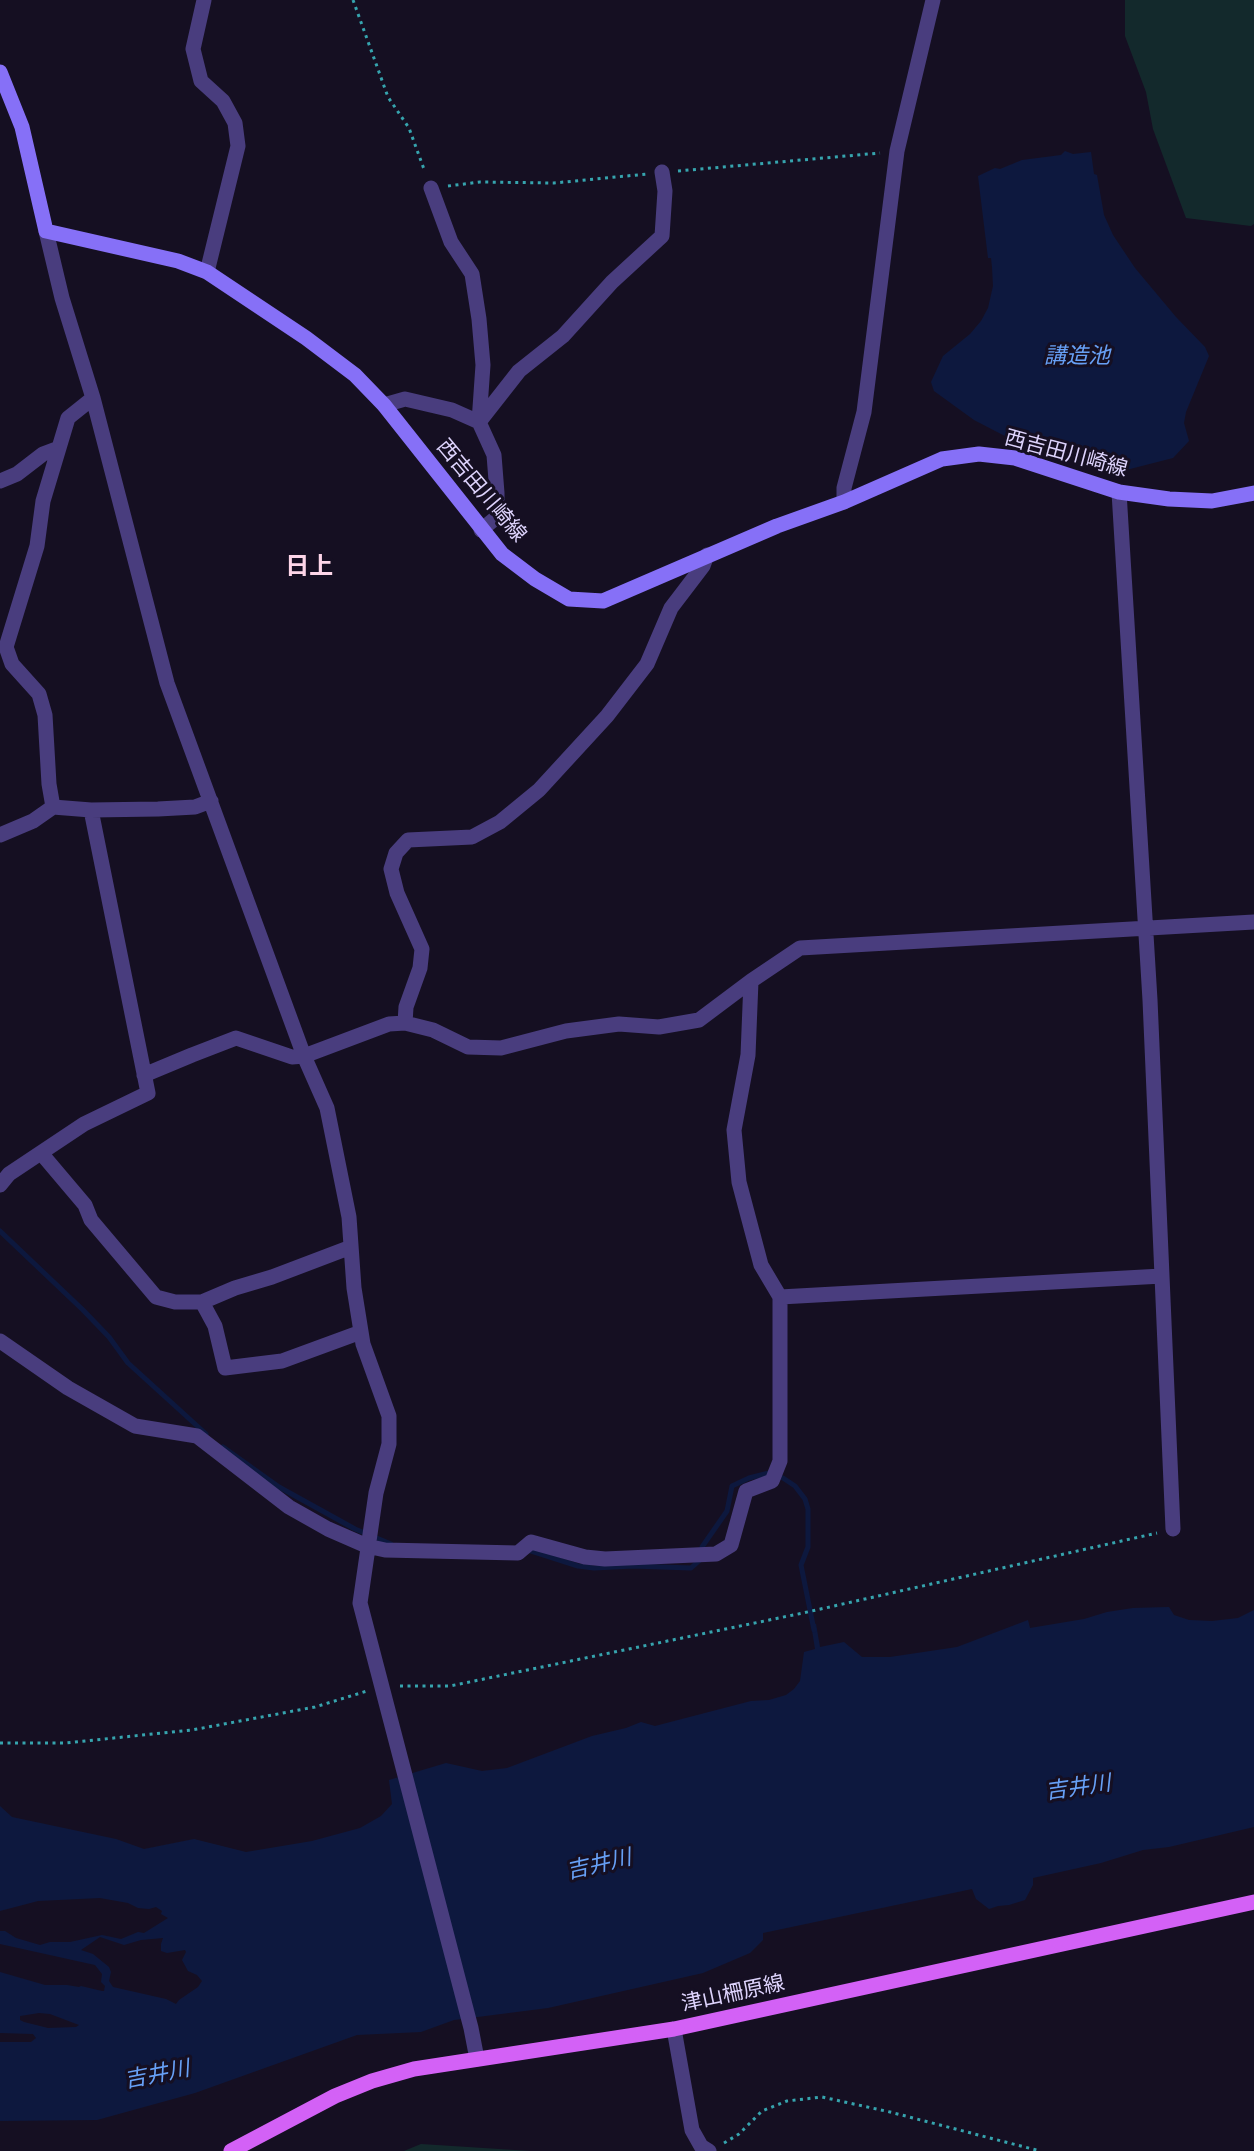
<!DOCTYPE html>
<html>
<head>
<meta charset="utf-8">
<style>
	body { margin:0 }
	canvas { display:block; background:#150f22 }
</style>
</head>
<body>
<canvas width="1254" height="2151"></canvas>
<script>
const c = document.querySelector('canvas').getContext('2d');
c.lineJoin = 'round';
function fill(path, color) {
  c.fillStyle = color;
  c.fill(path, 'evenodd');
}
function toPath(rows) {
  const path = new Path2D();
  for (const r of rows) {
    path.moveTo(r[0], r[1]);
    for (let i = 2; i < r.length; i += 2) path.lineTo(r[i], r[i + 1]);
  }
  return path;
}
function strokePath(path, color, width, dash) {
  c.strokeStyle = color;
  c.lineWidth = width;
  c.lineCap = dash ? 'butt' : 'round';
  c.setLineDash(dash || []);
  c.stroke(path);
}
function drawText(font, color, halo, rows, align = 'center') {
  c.font = font + ' Karla,"Noto Sans JP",sans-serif';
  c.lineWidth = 6;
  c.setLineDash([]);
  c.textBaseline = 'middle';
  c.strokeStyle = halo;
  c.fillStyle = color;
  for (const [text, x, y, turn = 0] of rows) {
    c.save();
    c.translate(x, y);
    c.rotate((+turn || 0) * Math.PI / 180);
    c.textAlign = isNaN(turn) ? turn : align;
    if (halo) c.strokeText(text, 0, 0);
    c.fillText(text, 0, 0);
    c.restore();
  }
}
const green = toPath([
	[1125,0,1254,0,1254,224,1251,226,1186,218,1153,129,1146,92,1125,36],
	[421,2144,530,2151,404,2151]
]);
const water = toPath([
	[1065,151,1073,154,1091,152,1094,174,1097,175,1104,215,1113,235,1135,268,1176,317,1205,347,1209,356,1186,412,1184,423,1189,441,1173,458,1130,469,1100,469,1028,448,974,420,934,391,931,382,943,356,970,334,981,321,988,308,993,286,992,267,991,258,988,258,978,176,995,168,1000,169,1022,160,1061,155],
	[1169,1607,1174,1615,1189,1620,1212,1621,1238,1618,1254,1610,1254,1827,1169,1847,1143,1850,1101,1863,1033,1878,1033,1885,1025,1900,1009,1905,998,1906,989,1909,976,1899,972,1889,763,1933,763,1940,750,1953,703,1973,548,2008,454,2020,421,2032,357,2035,195,2093,97,2120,0,2121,0,2042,31,2042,36,2038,33,2034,0,2033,0,1972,45,1985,67,1985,79,1987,81,1986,102,1991,104,1991,105,1986,101,1982,102,1974,95,1965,0,1944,0,1931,5,1931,16,1938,40,1945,50,1942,70,1942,102,1935,121,1939,138,1932,144,1933,168,1918,161,1914,162,1911,156,1907,149,1909,138,1908,128,1903,100,1898,38,1901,0,1911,0,1806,12,1817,116,1839,144,1849,194,1839,246,1852,312,1841,360,1828,381,1816,392,1804,389,1780,446,1763,482,1771,507,1768,592,1736,626,1728,641,1722,655,1726,751,1701,769,1700,786,1695,794,1689,800,1681,804,1652,815,1649,811,1624,816,1624,820,1647,844,1642,862,1657,890,1657,957,1647,1028,1620,1030,1628,1084,1619,1107,1612,1133,1608],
	[100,1937,124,1945,141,1940,163,1938,161,1944,161,1951,167,1953,185,1950,186,1952,182,1960,188,1971,197,1975,202,1981,198,1987,179,2000,176,2004,166,1999,113,1987,109,1981,111,1972,109,1967,93,1954,81,1950],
	[39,2013,50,2014,79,2025,76,2027,48,2028,24,2022,20,2020,20,2016]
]);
const stream = toPath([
	[0,1231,83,1310,109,1337,128,1363,206,1434],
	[223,1447,279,1487,355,1529,391,1544],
	[525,1549,578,1566,594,1568,633,1566,691,1568,700,1560,702,1547,727,1511,732,1486,749,1478,769,1473,783,1478,795,1486,805,1499,808,1509,808,1547,801,1565,814,1630]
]);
const path = toPath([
	[353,0,388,97,409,128,425,172],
	[678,171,880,153],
	[448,186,480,182,554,183,647,174],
	[400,1686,450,1686,803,1613,1157,1533],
	[0,1743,65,1743,192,1730,315,1707,367,1691],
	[724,2143,739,2134,762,2111,787,2101,822,2097,890,2112,1040,2151]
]);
const street = toPath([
	[204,0,193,49,201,81,223,101,235,123,238,146,207,272],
	[431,188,451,242,472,274,479,319,483,365,479,422,519,371,563,336,612,282,662,236,665,191,662,172],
	[46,231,62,298,93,398,167,683,304,1056,327,1108,349,1217,354,1288,363,1344,389,1416,389,1444,376,1493,360,1603,471,2028,477,2059],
	[384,405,405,399,452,410,479,422,494,455,497,493,497,517,481,530],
	[0,481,17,474,43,454,59,448],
	[1119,492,1150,1000,1173,1529],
	[844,502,844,488,864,412,897,151,933,0],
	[53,807,49,784,45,715,39,694,12,664,6,647,37,546,43,501,68,418,93,398],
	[0,835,33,821,53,807,91,810,158,809,195,807,211,801],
	[405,1023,406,1007,420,968,422,949,397,893,391,869,396,853,408,840,472,837,500,822,539,790,607,716,647,664,671,608,703,566,707,555],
	[144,1075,192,1055,236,1038,292,1057,304,1056,389,1024,405,1023,433,1030,468,1047,501,1048,566,1031,619,1024,659,1027,699,1020,751,981,800,948,1254,922],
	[41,1153,85,1205,91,1220,156,1297,175,1302,202,1302,235,1288,272,1277,351,1247],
	[0,1185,9,1174,84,1124,148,1093,91,810],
	[780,1297,1162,1276],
	[202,1302,215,1326,225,1368,282,1361,361,1332],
	[0,1341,68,1388,135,1426,197,1436,289,1507,328,1529,367,1546,385,1550,518,1553,531,1542,585,1557,605,1559,716,1554,731,1545,746,1491,772,1481,780,1461,780,1297,761,1265,739,1182,734,1130,748,1055,751,981],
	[674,2029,692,2130,701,2146,709,2151]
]);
const secondary = toPath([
	[0,72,22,127,46,231,178,261,207,272,306,338,355,375,384,405,502,554,535,579,569,599,603,601,777,526,844,502,942,459,979,454,1015,458,1119,492,1169,499,1212,501,1254,493]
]);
const primary = toPath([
	[231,2151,335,2096,372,2081,414,2069,674,2029,1254,1902]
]);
const streetNames = [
	["西吉田川崎線",1066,454,15],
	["西吉田川崎線",481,491,50],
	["津山柵原線",733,1994,-12]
];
const waterNames = [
	["講造池",1077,357],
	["吉井川",1078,1788,-8],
	["吉井川",599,1865,-13],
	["吉井川",157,2075,-11]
];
const quarterNames = [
	["日上",309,567]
];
fill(green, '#13292c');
fill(water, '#0d183e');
strokePath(stream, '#0d183e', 5);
strokePath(path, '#36a4ae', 3, [3, 4.5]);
strokePath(street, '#493d7e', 15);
strokePath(secondary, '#8670f7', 15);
strokePath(primary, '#d361f6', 15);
drawText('21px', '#ddd3fc', '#150f22', streetNames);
drawText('italic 22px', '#67a0f6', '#150f22', waterNames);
drawText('bold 24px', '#fdd5e8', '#150f22', quarterNames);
</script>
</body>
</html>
